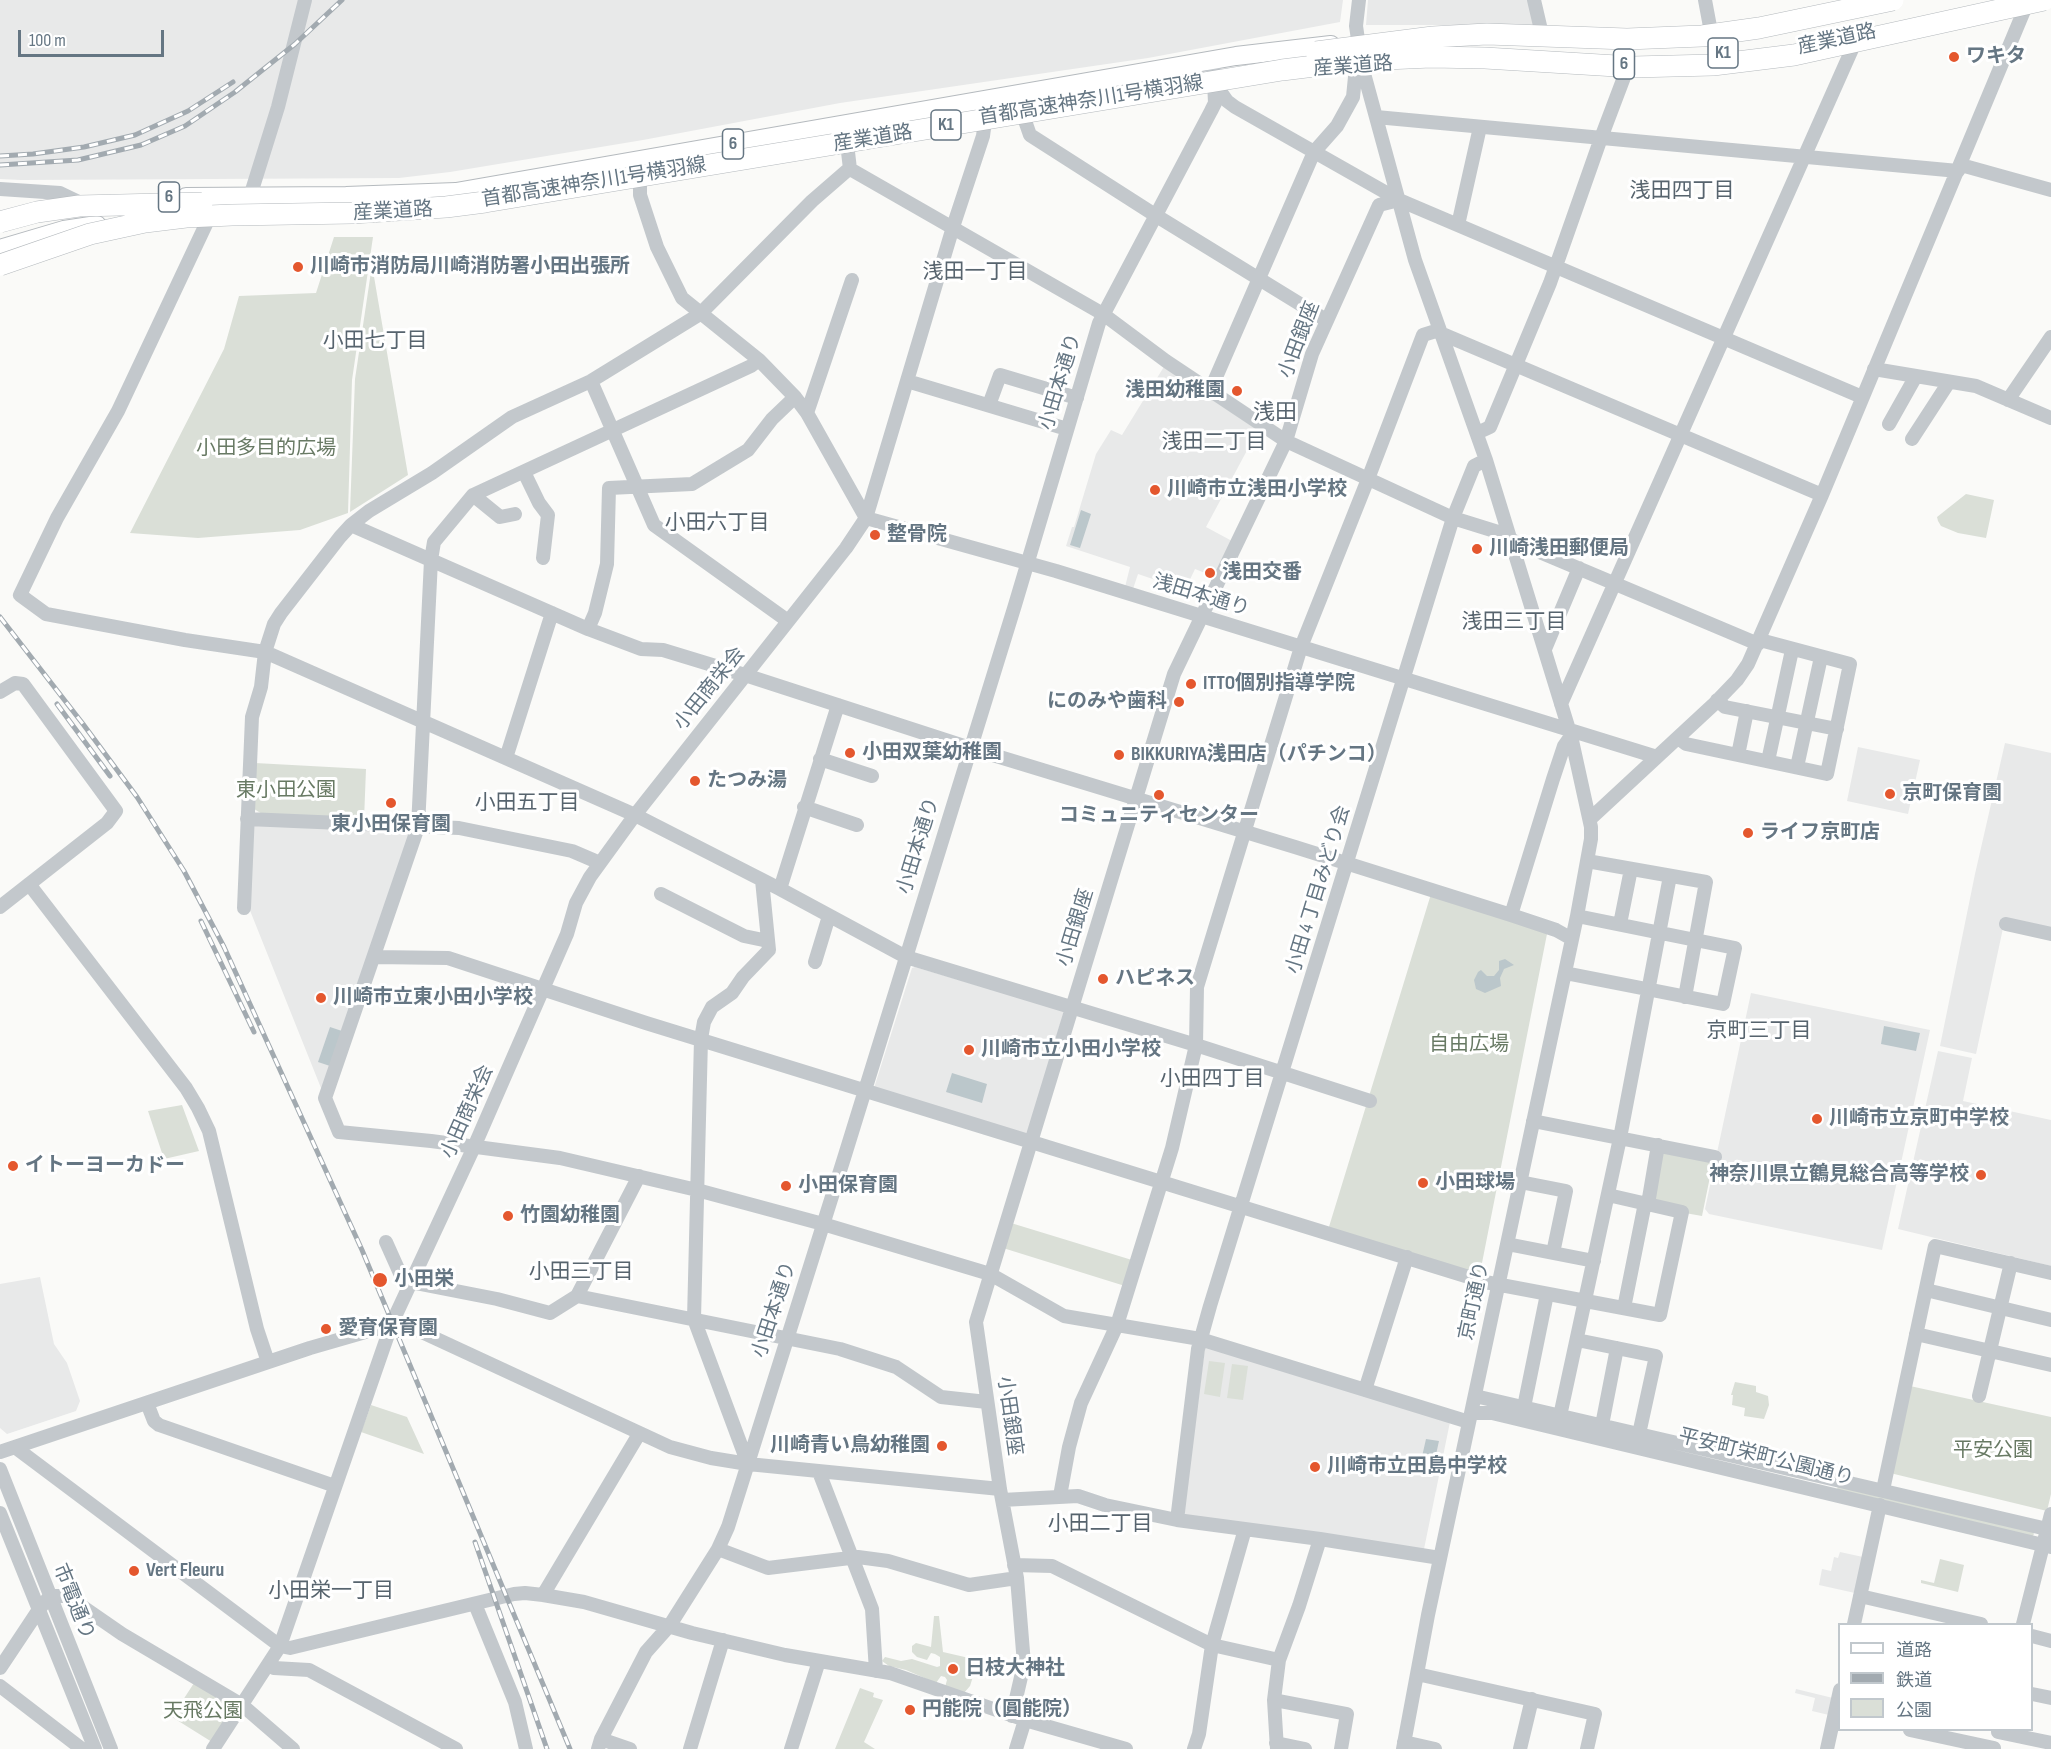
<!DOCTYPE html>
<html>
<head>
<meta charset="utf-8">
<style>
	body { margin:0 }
	#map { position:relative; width:2051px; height:1749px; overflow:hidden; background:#fafaf8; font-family:"Sofia Sans Condensed","Noto Sans JP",sans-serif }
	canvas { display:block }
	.legend { position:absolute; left:1838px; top:1623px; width:195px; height:108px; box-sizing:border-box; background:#fff; border:2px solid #c1c8cd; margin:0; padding:8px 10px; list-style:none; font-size:18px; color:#657683 }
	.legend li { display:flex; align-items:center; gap:12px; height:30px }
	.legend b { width:30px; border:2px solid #c1c8cd }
	.scale { position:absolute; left:18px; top:30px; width:146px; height:27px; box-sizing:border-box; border:3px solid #657683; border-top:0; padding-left:8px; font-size:18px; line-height:21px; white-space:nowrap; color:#657683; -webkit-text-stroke:4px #fff; paint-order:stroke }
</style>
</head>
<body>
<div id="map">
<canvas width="2051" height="1749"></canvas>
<ul class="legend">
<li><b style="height:8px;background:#fff"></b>道路</li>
<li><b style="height:8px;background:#a2aab0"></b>鉄道</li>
<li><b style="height:16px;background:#dadfd7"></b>公園</li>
</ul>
<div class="scale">100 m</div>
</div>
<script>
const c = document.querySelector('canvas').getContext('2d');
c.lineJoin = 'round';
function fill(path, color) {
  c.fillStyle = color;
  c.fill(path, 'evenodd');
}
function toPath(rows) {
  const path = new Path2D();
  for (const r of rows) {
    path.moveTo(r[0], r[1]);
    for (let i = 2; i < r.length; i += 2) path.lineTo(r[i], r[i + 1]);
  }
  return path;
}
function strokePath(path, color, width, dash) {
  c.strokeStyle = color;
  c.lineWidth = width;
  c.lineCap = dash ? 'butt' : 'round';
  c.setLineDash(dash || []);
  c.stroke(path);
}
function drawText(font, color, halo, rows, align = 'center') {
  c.font = font + ' "Sofia Sans Condensed","Noto Sans JP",sans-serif';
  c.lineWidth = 6;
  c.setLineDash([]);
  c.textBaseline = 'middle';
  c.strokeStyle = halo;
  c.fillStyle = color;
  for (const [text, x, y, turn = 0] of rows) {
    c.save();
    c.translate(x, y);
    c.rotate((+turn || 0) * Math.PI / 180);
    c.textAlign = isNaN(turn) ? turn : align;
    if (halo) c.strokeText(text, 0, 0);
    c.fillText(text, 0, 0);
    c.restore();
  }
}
const built = toPath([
	[0,0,1343,0,1340,22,1148,58,840,103,643,140,450,172,399,178,21,180,0,179],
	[1368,0,1532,0,1537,25,1366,25],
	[1165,365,1259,428,1206,527,1232,541,1215,577,1195,569,1185,590,1138,574,1133,589,1125,587,1130,567,1066,546,1072,527,1074,527,1096,454,1111,430,1122,435],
	[2005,743,2051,753,2051,929,2005,919,1976,1054,1940,1046,1975,874],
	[1858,747,1920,760,1908,814,1847,801],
	[250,823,411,831,323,1093,247,903],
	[915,967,1064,1011,1027,1135,874,1088,912,968],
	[1751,993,1930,1030,1882,1250,1709,1214,1705,1209],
	[1938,1051,1972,1058,1963,1101,2051,1120,2051,1266,1898,1229],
	[40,1277,54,1344,67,1363,80,1401,76,1411,7,1434,0,1428,0,1284],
	[1210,1345,1450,1422,1424,1549,1185,1517,1183,1513,1205,1348],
	[1840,1552,1863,1557,1855,1593,1819,1585,1822,1569,1831,1571,1834,1557,1838,1558],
	[1796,1689,1833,1698,1829,1715,1812,1711,1815,1698,1795,1693]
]);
const green = toPath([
	[334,237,373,237,352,380,348,513,300,530,198,538,130,533,224,349,239,296,316,293],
	[372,265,408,475,350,512,355,379],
	[1966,494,1994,500,1986,538,1958,533,1941,526,1938,521,1937,517],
	[255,763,366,769,364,820,264,815,254,809],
	[1431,894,1545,930,1547,934,1480,1273,1476,1276,1328,1230],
	[182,1105,199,1151,164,1159,148,1111],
	[1661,1151,1713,1162,1702,1216,1685,1213,1652,1202],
	[1011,1223,1132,1260,1125,1286,1003,1248],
	[1209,1361,1225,1363,1220,1397,1204,1394],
	[1232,1364,1248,1366,1243,1400,1227,1398],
	[1735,1382,1756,1386,1756,1392,1768,1396,1769,1405,1764,1419,1744,1416,1745,1408,1732,1405,1733,1395,1731,1395],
	[1910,1386,2051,1417,2051,1494,2047,1511,1890,1473],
	[371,1405,407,1417,424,1454,361,1432],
	[1839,1486,2033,1532,2034,1534,2032,1537,1838,1490,1837,1488],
	[1940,1559,1964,1565,1958,1592,1921,1583,1921,1580,1934,1583],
	[934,1616,939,1616,943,1652,982,1661,980,1666,976,1667,970,1686,964,1693,945,1687,947,1680,945,1677,941,1676,936,1683,906,1670,889,1666,882,1661,885,1657,901,1661,912,1659,937,1667,940,1666,940,1657,935,1654,931,1653,927,1660,917,1657,912,1652,912,1646,916,1643,931,1647],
	[194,1683,233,1707,212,1742,172,1717],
	[860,1688,874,1693,873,1697,883,1700,864,1742,875,1749,835,1749]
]);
const water = toPath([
	[1081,510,1091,514,1080,548,1070,545],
	[1505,959,1514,965,1504,969,1500,978,1501,986,1485,993,1476,989,1474,980,1478,972,1481,970,1487,976,1494,976,1499,970,1499,961],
	[1884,1026,1920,1033,1916,1051,1881,1044],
	[330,1027,342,1031,330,1066,318,1062],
	[952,1073,987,1084,982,1103,946,1092],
	[1426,1439,1439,1441,1431,1477,1418,1474]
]);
const minor = toPath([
	[1359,0,1356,26,1362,66,1415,260,1486,460,1571,736,1591,827,1591,839,1577,916,1428,1615,1403,1749],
	[1534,0,1541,30],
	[1705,0,1711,32],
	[1215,84,1227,101,1235,107,1399,200,1862,397],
	[1023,115,1030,135,1155,215,1326,320],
	[1376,117,1958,171],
	[846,135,850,169,1103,314,1166,361,1286,441,1453,518,1498,532,1516,542,1758,644],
	[1961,165,2051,190],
	[640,169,640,195,657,247,682,298,759,360,795,397,807,413,866,518,1056,571,1657,757],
	[0,189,60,193,85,205],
	[248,203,278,107,305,0],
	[208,220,118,411,57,518,20,595,46,614,185,640,265,652,635,815,780,889,906,957,1196,1045,1370,1101],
	[1458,225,1480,127],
	[1440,333,1822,495],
	[759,360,751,366,473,495,434,542,431,560,418,827,325,1098,339,1132,431,1141,560,1158,697,1190,823,1224,990,1274,1064,1316,1200,1339,1469,1422],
	[1874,369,1976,386,2051,418],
	[591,381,654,525,788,621],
	[907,381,1067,429],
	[1210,391,1314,152,1337,126,1353,97,1356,67],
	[2008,400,2051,337],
	[989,405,1000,375,1077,398],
	[807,413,852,280],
	[1889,424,1916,376],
	[1477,433,1490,427,1550,283,1601,138,1629,64],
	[1912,439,1949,382],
	[524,472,539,503,548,515,543,558],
	[473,495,500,517,515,514],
	[351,525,588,629,641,649,663,650,745,675,970,748,1295,847,1511,915,1556,930,1572,939],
	[588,629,595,613,607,564,609,488,692,484,748,450,772,419,795,397],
	[1545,649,1579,568],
	[0,692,15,683,23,684,116,811,107,823,0,907],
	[1717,700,1725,707,1837,729],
	[1561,704,1857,38],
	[1678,738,1686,744,1827,774,1850,664,1760,640],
	[1738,755,1747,711],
	[506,758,552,613],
	[820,759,872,776],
	[1768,761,1792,650],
	[1797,767,1821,657],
	[804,807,857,825],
	[247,819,459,828,572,851,600,863],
	[1590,819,1713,705,1737,680,1748,664,1822,495,2028,1],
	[1587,861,1706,882,1685,997],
	[29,884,186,1088,198,1108,209,1131,257,1329,268,1362],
	[780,889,838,705],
	[661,894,744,936,768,941],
	[244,908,252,717,261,687,265,652,274,624,281,613,340,537,351,525,369,511,432,473,512,417,591,381,700,314,812,201,850,168],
	[1511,915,1553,779,1564,746,1571,736],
	[1620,924,1631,869],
	[2006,924,2051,934],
	[374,957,448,958,646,1023,1485,1282,1660,1315,1682,1212,1608,1195],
	[815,962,829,916],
	[1565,973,1723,1004,1735,948,1577,916],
	[1533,1121,1715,1157],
	[1520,1182,1566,1191,1553,1253],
	[1648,1204,1658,1145],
	[386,1242,407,1289],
	[1507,1244,1594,1261],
	[410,1282,497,1299,550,1313,577,1296,639,1176],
	[1926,1290,2051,1320],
	[577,1296,840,1349,896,1367,941,1397,987,1402],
	[1624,1308,1645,1203],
	[1916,1334,2051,1365],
	[1577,1340,1656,1356,1639,1434],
	[1365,1390,1407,1257],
	[1475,1396,2051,1530],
	[1979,1396,2011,1263],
	[147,1403,154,1421,159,1425,335,1486],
	[1524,1407,1547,1294],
	[1471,1413,1492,1413,2051,1547],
	[1560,1416,1620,1138,1670,876],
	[1602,1425,1617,1348],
	[16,1448,280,1646,290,1648,514,1594,525,1593,543,1595,584,1602,692,1633,785,1655,890,1673,1025,1720,1126,1749],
	[0,1452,310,1348,400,1322,670,1447,711,1458,748,1464,1000,1489],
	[748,1464,694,1319,701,1039,704,1022,712,1007,732,993,743,977,769,950,762,880],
	[0,1469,111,1749],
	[819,1472,872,1609,876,1671],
	[1883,1490,1935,1246,2051,1273],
	[1060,1496,1069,1447,1081,1403,1117,1325,1172,1148,1196,1045,1197,987,1301,647,1368,479,1423,335,1439,330],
	[1002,1500,1078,1496,1105,1505,1177,1520,1320,1539,1440,1558],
	[0,1513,95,1749],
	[1177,1520,1198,1349,1210,1306,1453,518,1474,466,1486,460],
	[718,1549,768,1568,858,1557,888,1561,969,1585,1017,1578],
	[1014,1565,1052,1566,1212,1645,1279,1660],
	[543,1595,639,1434],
	[1860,1596,1981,1624],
	[475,1604,515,1702,526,1749],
	[1854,1624,1880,1505],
	[2023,1624,2051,1514],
	[2032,1636,2051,1641],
	[269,1665,274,1668,309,1670,456,1749],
	[0,1668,40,1608,50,1596,67,1596,122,1634,242,1705,293,1749],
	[1417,1674,1595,1714,1587,1749],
	[0,1686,82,1749],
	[2032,1694,2051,1698],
	[1274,1700,1347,1714,1341,1749],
	[1012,1716,1024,1664,1017,1578,1000,1489,976,1322,1174,674,1286,441,1312,354,1379,205,1399,200],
	[1910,1730,1994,1748],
	[1998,1732,2051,1743],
	[601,1739,630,1749],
	[1404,1742,1435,1749],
	[1276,1743,1305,1749],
	[213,1749,280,1646,392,1323,474,1147,567,934,576,903,590,877,635,815,846,548,866,518,953,227,983,136,985,121],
	[598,1749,601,1739,646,1652,670,1625,718,1549,728,1527,845,1155,1015,605,1099,323,1211,111,1215,103,1213,60],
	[690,1749,723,1640],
	[791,1749,819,1661],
	[1016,1749,1025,1720],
	[1194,1749,1199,1734,1212,1645,1245,1529],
	[1277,1749,1274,1700,1279,1660,1299,1606,1320,1539],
	[1520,1749,1532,1699],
	[1827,1749,1840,1690]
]);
const major = toPath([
	[186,197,346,196,456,192,1236,56,1331,45],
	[0,249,64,230,97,225]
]);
const rail = toPath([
	[0,156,33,154,84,147,135,135,188,111,233,82],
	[0,165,78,160,141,145,185,126,235,92,295,44,342,0],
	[0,617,83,724,137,797,184,871,224,947,362,1250,570,1749],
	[57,704,110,776],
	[201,921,254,1032],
	[475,1542,547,1749]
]);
const highwayBridge = toPath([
	[1316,52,1433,37,1487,34,1627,39,1702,36,1759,28,1893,0],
	[0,222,37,212,79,206,202,203],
	[0,265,90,234,145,222,186,217,232,215,352,213,446,207,485,202,1282,70,1363,60,1431,57,1485,58,1633,67,1713,65,1794,55,2044,0]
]);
const markers = [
	[1954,57,6,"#e4572e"],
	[298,267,6,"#e4572e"],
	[1237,391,6,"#e4572e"],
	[1155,490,6,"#e4572e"],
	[875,535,6,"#e4572e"],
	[1477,549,6,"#e4572e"],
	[1210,573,6,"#e4572e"],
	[1191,684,6,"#e4572e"],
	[1179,702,6,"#e4572e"],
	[850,753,6,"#e4572e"],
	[1119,755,6,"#e4572e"],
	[695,781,6,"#e4572e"],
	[1890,794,6,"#e4572e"],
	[1159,795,6,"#e4572e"],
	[391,803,6,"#e4572e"],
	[1748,833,6,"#e4572e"],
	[1103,979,6,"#e4572e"],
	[321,998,6,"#e4572e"],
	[969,1050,6,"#e4572e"],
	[1817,1119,6,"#e4572e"],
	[13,1166,6,"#e4572e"],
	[1981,1175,6,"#e4572e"],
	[1423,1183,6,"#e4572e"],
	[786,1186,6,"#e4572e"],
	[508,1216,6,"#e4572e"],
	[380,1280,8,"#e4572e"],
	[326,1329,6,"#e4572e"],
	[942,1446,6,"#e4572e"],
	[1315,1467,6,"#e4572e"],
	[134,1571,6,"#e4572e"],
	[953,1669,6,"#e4572e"],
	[910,1710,6,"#e4572e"]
];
const shields = [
	[1723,53,30],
	[1624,64,21],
	[946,125,30],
	[733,144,21],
	[169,197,21]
];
const shieldNames = [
	["K1",1723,53],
	["6",1624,64],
	["K1",946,125],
	["6",733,144],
	["6",169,197]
];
const streetNames = [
	["産業道路",1837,40,-12],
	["産業道路",1353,67,-4],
	["首都高速神奈川1号横羽線",1091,101,-9],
	["産業道路",873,139,-9],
	["首都高速神奈川1号横羽線",594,183,-9],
	["産業道路",393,212,-3],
	["小田銀座",1300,340,-69],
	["小田本通り",1061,382,-73],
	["浅田本通り",1201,596,17],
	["小田商栄会",710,689,-51],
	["小田本通り",919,846,-73],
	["小田 4 丁目みどり会",1319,890,-73],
	["小田銀座",1076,928,-73],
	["小田商栄会",468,1112,-66],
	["京町通り",1475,1301,-78],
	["小田本通り",775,1310,-72],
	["小田銀座",1009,1416,82],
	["平安町栄町公園通り",1766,1458,14],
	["市電通り",73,1602,68]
];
const poiNames = [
	["ワキタ",1966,57],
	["川崎市消防局川崎消防署小田出張所",310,267],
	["浅田幼稚園",1225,391,"right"],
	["川崎市立浅田小学校",1167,490],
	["整骨院",887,535],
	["川崎浅田郵便局",1489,549],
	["浅田交番",1222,573],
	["ITTO個別指導学院",1203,684],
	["にのみや歯科",1167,702,"right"],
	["小田双葉幼稚園",862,753],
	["BIKKURIYA浅田店（パチンコ）",1131,755],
	["たつみ湯",707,781],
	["京町保育園",1902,794],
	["コミュニティセンター",1159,816,"center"],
	["東小田保育園",391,825,"center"],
	["ライフ京町店",1760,833],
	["ハピネス",1115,979],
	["川崎市立東小田小学校",333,998],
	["川崎市立小田小学校",981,1050],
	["川崎市立京町中学校",1829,1119],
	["イトーヨーカドー",25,1166],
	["神奈川県立鶴見総合高等学校",1969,1175,"right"],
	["小田球場",1435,1183],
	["小田保育園",798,1186],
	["竹園幼稚園",520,1216],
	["小田栄",394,1280],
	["愛育保育園",338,1329],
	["川崎青い鳥幼稚園",930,1446,"right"],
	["川崎市立田島中学校",1327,1467],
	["Vert Fleuru",146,1571],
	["日枝大神社",965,1669],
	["円能院（圓能院）",922,1710]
];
const parkNames = [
	["小田多目的広場",266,449],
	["東小田公園",286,791],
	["自由広場",1469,1045],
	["平安公園",1993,1451],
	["天飛公園",203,1712]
];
const neighbourhoodNames = [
	["浅田四丁目",1682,192],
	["浅田一丁目",975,273],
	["小田七丁目",375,342],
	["浅田二丁目",1214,443],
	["小田六丁目",717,524],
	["浅田三丁目",1514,623],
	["小田五丁目",527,804],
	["京町三丁目",1759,1032],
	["小田四丁目",1212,1080],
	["小田三丁目",581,1273],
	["小田二丁目",1100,1525],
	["小田栄一丁目",331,1592]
];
const quarterNames = [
	["浅田",1275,413]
];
fill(built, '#e8e9e9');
fill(green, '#dadfd7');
fill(water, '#bbc7cb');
strokePath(major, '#b5babe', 20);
strokePath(minor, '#c3c8cc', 14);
strokePath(major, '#fff', 18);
strokePath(rail, '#a2aab0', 5);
strokePath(rail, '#fff', 3, [9]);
strokePath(highwayBridge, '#b4b9bd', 22, []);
strokePath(highwayBridge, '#fff', 21);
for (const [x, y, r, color] of markers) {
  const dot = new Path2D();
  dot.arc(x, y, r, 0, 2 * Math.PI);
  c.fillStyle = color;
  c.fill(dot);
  strokePath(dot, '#fff', 2);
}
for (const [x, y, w] of shields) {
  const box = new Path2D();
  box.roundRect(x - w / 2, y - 15, w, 30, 4.5);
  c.fillStyle = '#fff';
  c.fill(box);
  strokePath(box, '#657683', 1.5);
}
drawText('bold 18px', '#657683', null, shieldNames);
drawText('20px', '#657683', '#fff', streetNames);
drawText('bold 20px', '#657683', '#fff', poiNames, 'left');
drawText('20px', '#687a64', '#fff', parkNames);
drawText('21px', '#57646e', '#fff', neighbourhoodNames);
drawText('22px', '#57646e', '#fff', quarterNames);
</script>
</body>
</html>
